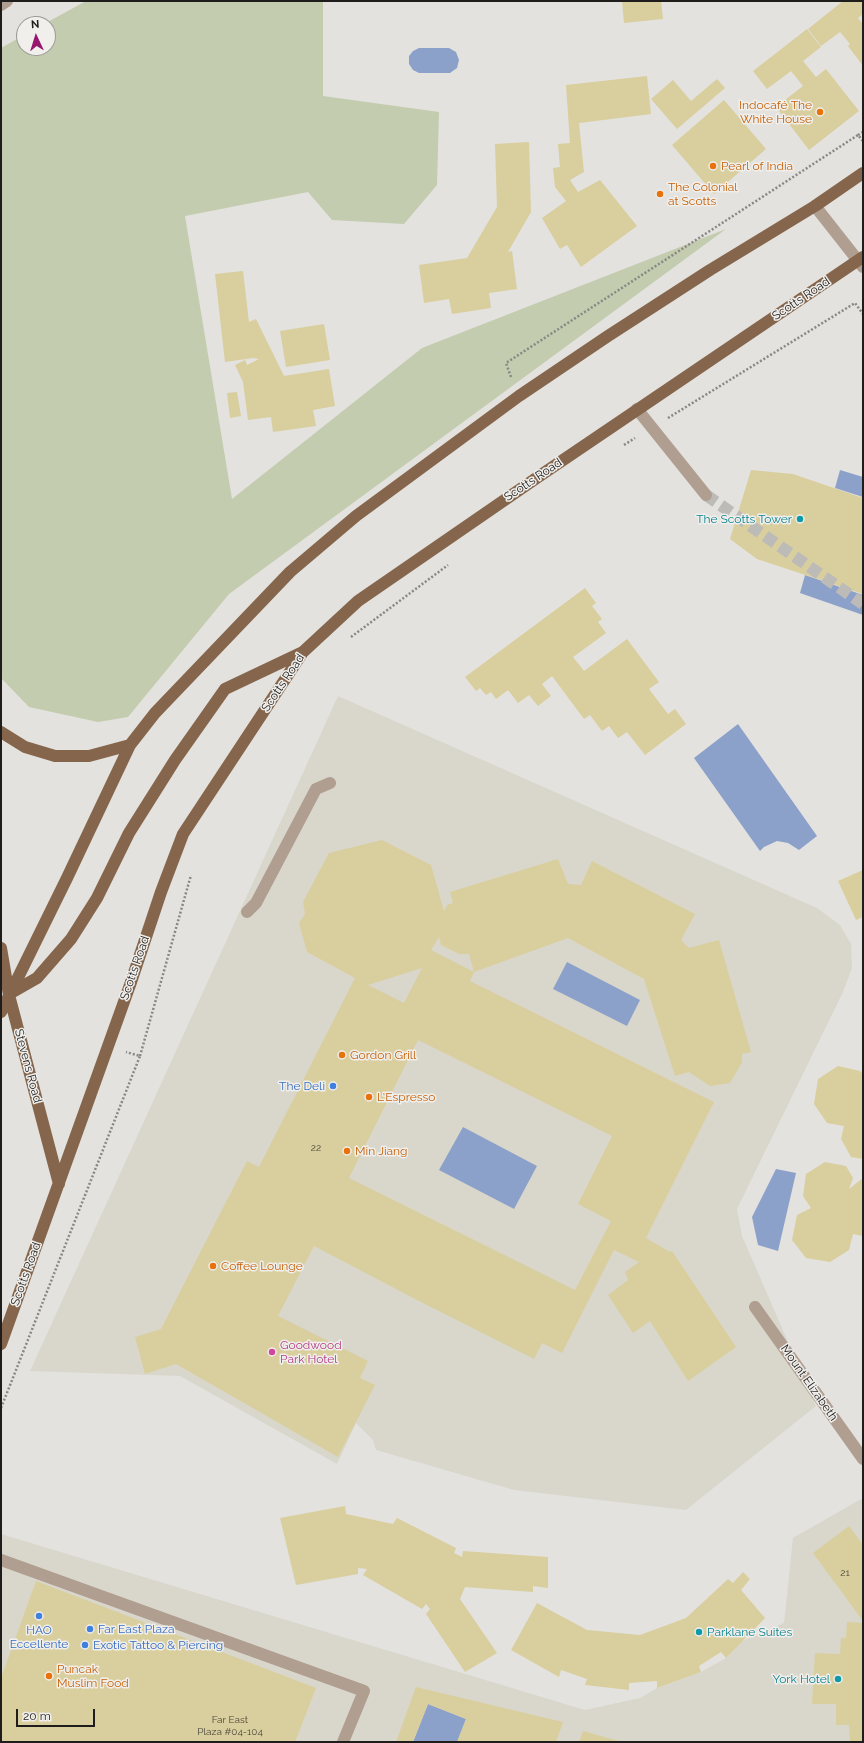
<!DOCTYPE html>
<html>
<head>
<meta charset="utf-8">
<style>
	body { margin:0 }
	#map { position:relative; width:864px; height:1743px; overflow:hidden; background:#e3e2de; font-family:Raleway,sans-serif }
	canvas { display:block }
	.frame { position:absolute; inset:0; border:2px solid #1e1d1c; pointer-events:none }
	.north { position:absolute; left:16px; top:16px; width:40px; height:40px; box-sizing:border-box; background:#f0efec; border:1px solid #9c9b99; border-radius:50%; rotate:356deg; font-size:11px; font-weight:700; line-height:16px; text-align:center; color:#1e1d1c }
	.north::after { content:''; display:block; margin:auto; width:14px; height:18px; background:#97166e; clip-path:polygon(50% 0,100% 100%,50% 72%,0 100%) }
	.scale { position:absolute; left:16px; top:1709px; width:79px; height:18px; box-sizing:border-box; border:2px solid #1e1d1c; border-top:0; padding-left:5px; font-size:12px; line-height:14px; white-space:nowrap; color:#1e1d1c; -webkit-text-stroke:3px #f0efec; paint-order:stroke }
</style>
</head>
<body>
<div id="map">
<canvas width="864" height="1743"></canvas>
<div class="frame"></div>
<div class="north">N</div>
<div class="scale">20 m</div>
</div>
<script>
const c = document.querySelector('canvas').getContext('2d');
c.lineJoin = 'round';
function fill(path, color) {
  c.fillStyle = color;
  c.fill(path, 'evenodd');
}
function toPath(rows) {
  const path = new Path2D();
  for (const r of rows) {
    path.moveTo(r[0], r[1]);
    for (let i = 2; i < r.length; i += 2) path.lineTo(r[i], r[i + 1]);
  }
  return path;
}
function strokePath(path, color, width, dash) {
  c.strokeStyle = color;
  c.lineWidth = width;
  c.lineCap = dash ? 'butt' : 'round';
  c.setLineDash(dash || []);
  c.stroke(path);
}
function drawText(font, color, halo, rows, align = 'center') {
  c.font = font + ' Raleway,sans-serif';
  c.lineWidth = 3;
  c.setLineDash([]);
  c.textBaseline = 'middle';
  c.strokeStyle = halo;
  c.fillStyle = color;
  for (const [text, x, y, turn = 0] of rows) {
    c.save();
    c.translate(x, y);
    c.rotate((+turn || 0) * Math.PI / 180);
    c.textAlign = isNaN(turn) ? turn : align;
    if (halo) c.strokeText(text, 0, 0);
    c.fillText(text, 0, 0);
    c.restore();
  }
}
const built = toPath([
	[338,696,817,908,840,925,851,944,852,968,843,992,737,1209,742,1236,816,1406,686,1510,514,1490,376,1450,373,1440,356,1423,337,1464,180,1376,30,1371],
	[861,1499,863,1501,863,1742,1,1742,1,1534,585,1710,640,1698,657,1688,701,1672,726,1658,742,1641,784,1623,793,1538]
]);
const green = toPath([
	[86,1,323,1,323,96,439,112,437,185,404,224,332,220,308,192,185,216,232,499,422,348,726,229,229,594,128,717,98,722,29,707,1,678,1,48,24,35,24,48,48,48,48,24,44,24]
]);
const water = toPath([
	[419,48,449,48,456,52,459,60,457,68,450,73,419,73,413,70,409,64,409,56,413,51],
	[840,470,863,477,863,497,835,488],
	[805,575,863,595,863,615,800,593],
	[738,724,817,836,799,850,788,843,777,841,764,847,760,851,694,758],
	[567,962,640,1000,627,1026,553,989],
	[463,1127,537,1166,514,1209,439,1170],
	[776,1169,796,1173,778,1251,758,1245,752,1217],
	[428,1704,466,1719,457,1742,413,1742]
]);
const building = toPath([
	[622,1,661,1,663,19,624,23],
	[843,1,863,1,863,14,858,18,863,24,863,66,848,46,850,44,840,32,821,46,808,29],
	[807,29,821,47,803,61,816,77,826,69,859,111,809,150,776,107,803,86,791,71,767,89,753,71],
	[647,76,651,114,579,123,584,172,570,180,578,192,600,180,637,226,581,267,567,245,560,249,542,218,566,201,555,187,553,168,560,167,558,144,570,143,566,85],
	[717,79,725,88,677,129,651,99,673,80,691,101],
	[724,100,766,149,714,194,672,145],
	[529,142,531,212,508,252,512,251,517,289,489,293,491,308,452,314,449,299,424,303,419,265,467,258,497,207,495,144],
	[243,271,249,322,256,319,284,376,329,369,335,406,313,410,316,426,273,432,271,417,248,420,243,382,235,365,245,360,247,365,259,359,253,358,225,362,215,274],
	[324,324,330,360,286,367,280,331],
	[237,392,241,416,230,418,227,393],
	[751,470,793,474,863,498,863,594,757,559,730,539],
	[585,588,596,603,592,606,602,619,598,622,606,633,573,657,584,671,627,639,659,682,649,689,668,714,675,709,686,724,645,755,627,732,618,738,609,726,602,731,590,715,584,719,552,676,542,684,551,696,538,706,529,695,518,703,508,690,496,699,491,692,486,695,480,688,476,691,465,677],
	[382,840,431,865,444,911,447,905,453,903,450,892,558,859,568,884,581,885,592,861,695,914,681,940,689,948,719,940,751,1052,742,1054,742,1062,730,1083,710,1086,689,1072,675,1076,644,979,568,938,474,972,470,981,714,1102,646,1238,670,1252,672,1251,736,1347,688,1381,650,1321,633,1333,608,1295,628,1280,625,1272,639,1262,614,1250,562,1353,542,1343,534,1359,419,1301,314,1246,278,1316,368,1361,360,1378,375,1385,338,1457,176,1364,145,1374,135,1337,161,1329,247,1161,259,1167,355,978,307,952,299,923,305,914,303,902,329,853],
	[439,937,441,945,459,954,469,954,474,972,431,950],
	[422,968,404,1003,368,985],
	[418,1040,612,1136,578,1204,611,1221,575,1290,349,1178],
	[863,870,863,917,856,920,838,881],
	[838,1066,860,1071,863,1074,863,1159,851,1157,841,1139,844,1126,827,1123,814,1104,818,1079],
	[825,1162,846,1166,853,1178,849,1189,863,1178,863,1236,853,1234,849,1250,830,1262,806,1258,792,1240,797,1215,811,1208,803,1196,806,1174],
	[345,1506,346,1514,393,1524,397,1518,456,1548,454,1553,462,1557,463,1551,548,1557,548,1588,533,1586,533,1592,465,1587,460,1599,497,1653,465,1672,426,1614,430,1609,426,1604,422,1609,363,1575,367,1569,358,1568,358,1574,296,1585,280,1518],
	[849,1526,863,1545,863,1621,813,1553],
	[743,1572,750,1579,741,1590,765,1618,726,1658,721,1652,699,1666,701,1672,657,1688,657,1681,629,1683,629,1690,585,1685,587,1679,561,1670,559,1677,511,1650,537,1603,587,1630,640,1635,686,1618,728,1579,733,1583],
	[36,1581,316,1688,295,1742,1,1742,1,1678],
	[847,1622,863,1623,863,1742,850,1742,849,1725,836,1725,836,1704,812,1704,815,1653,840,1654,841,1638,846,1638],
	[416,1687,563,1722,556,1742,457,1742,466,1719,428,1704,413,1742,396,1742],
	[583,1731,619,1741,619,1742,579,1742]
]);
const minorTunnel = toPath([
	[706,495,863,604]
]);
const path = toPath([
	[858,135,863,132],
	[511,377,506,363,858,135,863,141],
	[668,418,855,303,863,314],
	[624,445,635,438],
	[351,637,448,565],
	[140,1056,191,875],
	[1,1408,140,1056,126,1052]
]);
const minor = toPath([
	[1,5,7,1],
	[815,206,863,267],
	[637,409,706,495],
	[247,912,256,903,316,789,330,783],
	[755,1307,863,1459],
	[1,1560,364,1691,343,1742]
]);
const major = toPath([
	[1,732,25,747,55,756,89,756,130,745],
	[1,948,9,995,59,1184],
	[9,994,37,978,71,939,97,898,129,833,175,760,225,689,303,652],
	[1,1012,67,878,130,745,155,713,290,572,356,516,519,396,608,336,710,270,815,206,863,173],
	[1,1344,130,985,161,892,183,834,303,652,358,601,538,477,863,257]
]);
const markers = [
	[820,112,4,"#e8710a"],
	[713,166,4,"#e8710a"],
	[660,194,4,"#e8710a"],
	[800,519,4,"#0f9aa8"],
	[342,1055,4,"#e8710a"],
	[333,1086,4,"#3f7fe0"],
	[369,1097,4,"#e8710a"],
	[347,1151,4,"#e8710a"],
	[213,1266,4,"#e8710a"],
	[272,1352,4,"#d1479c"],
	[39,1616,4,"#3f7fe0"],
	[90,1629,4,"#3f7fe0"],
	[699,1632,4,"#0f9aa8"],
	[85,1645,4,"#3f7fe0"],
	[49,1676,4,"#e8710a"],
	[838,1679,4,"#0f9aa8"]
];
const numberNames = [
	["22",316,1148],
	["21",845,1573],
	["Far East",230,1720],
	["Plaza #04-104",230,1732]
];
const foodNames = [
	["Indocafé The",812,105,"right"],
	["White House",812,119,"right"],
	["Pearl of India",721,166],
	["The Colonial",668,187],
	["at Scotts",668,201],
	["Gordon Grill",350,1055],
	["L'Espresso",377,1097],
	["Min Jiang",355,1151],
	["Coffee Lounge",221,1266],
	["Puncak",57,1669],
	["Muslim Food",57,1683]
];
const streetNames = [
	["Scotts Road",801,299,-34],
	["Scotts Road",533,480,-34],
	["Scotts Road",283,683,-56],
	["Scotts Road",135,968,-71],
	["Stevens Road",28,1066,75],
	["Scotts Road",26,1274,-70],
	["Mount Elizabeth",809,1383,55]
];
const cultureNames = [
	["The Scotts Tower",792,519],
	["Parklane Suites",707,1632,"left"],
	["York Hotel",830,1679]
];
const shopNames = [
	["The Deli",325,1086,"right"],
	["Far East Plaza",98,1629],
	["HAO",39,1630,"center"],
	["Eccellente",39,1644,"center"],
	["Exotic Tattoo & Piercing",93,1645]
];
const hotelNames = [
	["Goodwood",280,1345],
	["Park Hotel",280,1359]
];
fill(built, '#d9d7cc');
fill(green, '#c3ccae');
fill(water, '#8ca1ca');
fill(building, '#d9ce9d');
strokePath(minorTunnel, '#bcbbb7', 12, [12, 6]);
strokePath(path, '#888784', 2.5, [2, 2]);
strokePath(minor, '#b09e90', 12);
strokePath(major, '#85664c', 12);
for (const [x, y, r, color] of markers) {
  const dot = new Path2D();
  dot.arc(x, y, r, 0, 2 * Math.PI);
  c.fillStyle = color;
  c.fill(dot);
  strokePath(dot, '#f0efec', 1.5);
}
drawText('10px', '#4d493c', null, numberNames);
drawText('12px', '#c56008', '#f0efec', foodNames, 'left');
drawText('12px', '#1e1d1c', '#f0efec', streetNames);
drawText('12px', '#0d838f', '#f0efec', cultureNames, 'right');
drawText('12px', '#366cbe', '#f0efec', shopNames, 'left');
drawText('12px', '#b23c85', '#f0efec', hotelNames, 'left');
</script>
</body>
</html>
